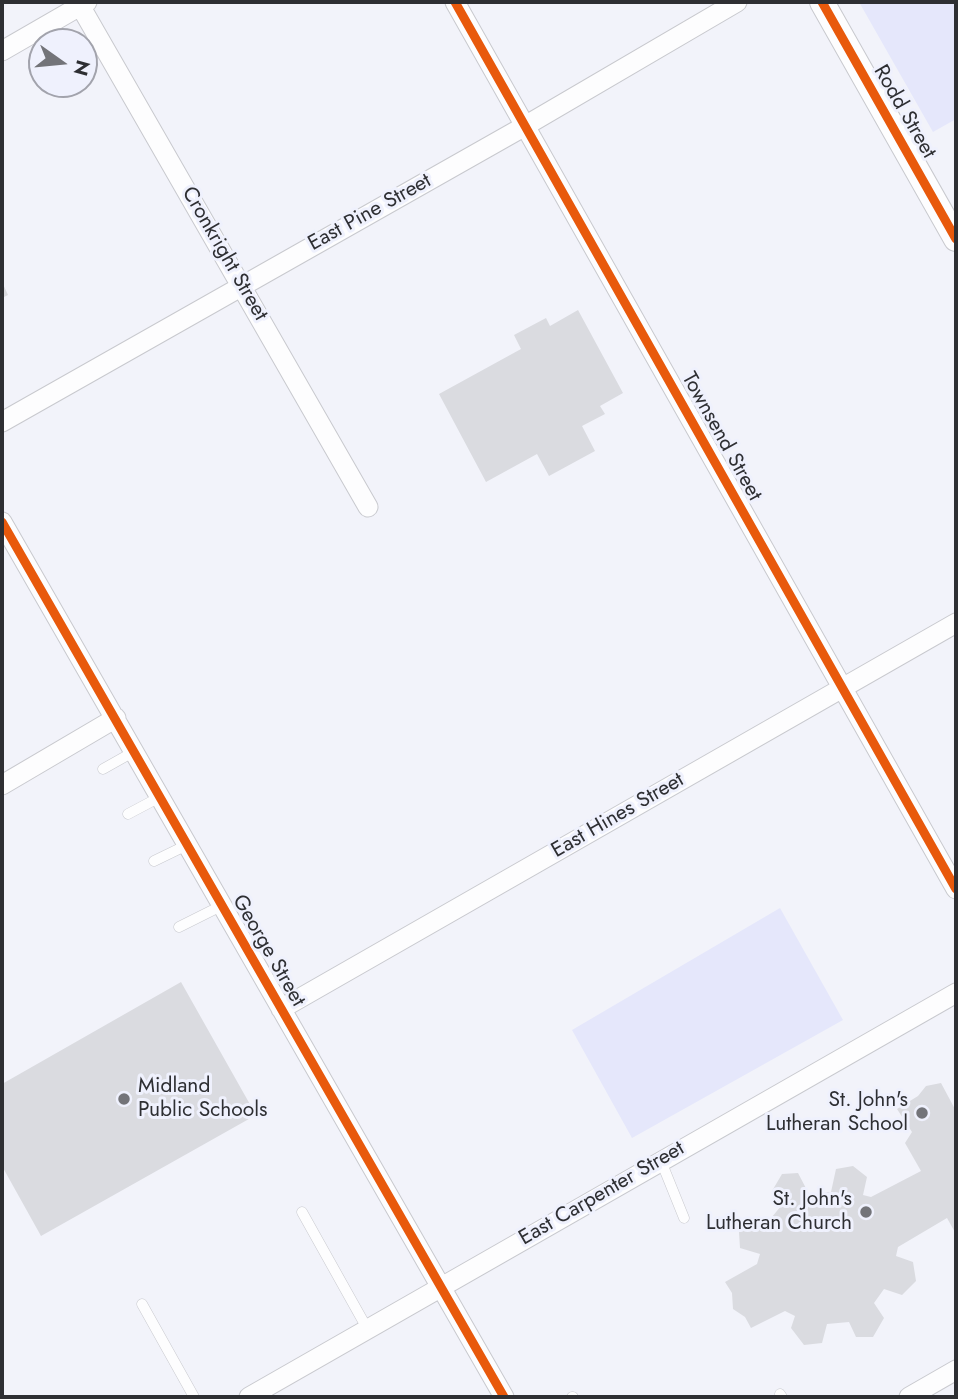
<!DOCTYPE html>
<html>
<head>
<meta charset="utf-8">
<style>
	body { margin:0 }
	#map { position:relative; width:958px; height:1399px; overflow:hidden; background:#f2f3fa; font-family:Jost,sans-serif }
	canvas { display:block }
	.frame { position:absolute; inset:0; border:4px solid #2e2f33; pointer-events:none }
	.north { position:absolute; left:28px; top:28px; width:70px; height:70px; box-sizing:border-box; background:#eff1fd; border:2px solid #a2a3ac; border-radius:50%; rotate:105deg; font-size:19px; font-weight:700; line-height:28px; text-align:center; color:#2e2f33 }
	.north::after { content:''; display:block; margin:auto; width:24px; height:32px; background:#737479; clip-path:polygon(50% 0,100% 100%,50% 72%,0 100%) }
</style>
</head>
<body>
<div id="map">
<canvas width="958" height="1399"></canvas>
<div class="frame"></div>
<div class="north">N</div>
</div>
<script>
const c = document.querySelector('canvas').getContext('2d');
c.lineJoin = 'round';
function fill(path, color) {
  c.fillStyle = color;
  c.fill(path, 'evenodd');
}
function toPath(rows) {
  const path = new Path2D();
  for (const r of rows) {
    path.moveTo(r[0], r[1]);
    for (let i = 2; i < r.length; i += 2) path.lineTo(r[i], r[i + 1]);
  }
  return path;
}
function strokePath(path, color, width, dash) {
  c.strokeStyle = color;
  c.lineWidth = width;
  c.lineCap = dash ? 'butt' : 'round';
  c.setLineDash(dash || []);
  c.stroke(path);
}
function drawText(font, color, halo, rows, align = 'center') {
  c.font = font + ' Jost,sans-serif';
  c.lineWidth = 6;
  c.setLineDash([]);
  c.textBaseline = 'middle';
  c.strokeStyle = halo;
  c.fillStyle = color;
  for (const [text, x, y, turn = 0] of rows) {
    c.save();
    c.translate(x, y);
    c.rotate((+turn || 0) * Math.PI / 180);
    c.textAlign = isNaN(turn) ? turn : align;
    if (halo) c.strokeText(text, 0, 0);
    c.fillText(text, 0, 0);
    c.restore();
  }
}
const green = toPath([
	[859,2,956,2,956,119,933,132],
	[780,908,843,1020,632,1138,572,1030]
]);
const building = toPath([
	[2,282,8,295,2,298],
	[578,310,623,393,600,406,605,414,582,426,595,451,549,476,537,454,486,482,439,394,521,349,514,335,546,318,550,326],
	[181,982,256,1115,41,1236,2,1166,2,1084],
	[941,1083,956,1111,956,1234,947,1218,898,1247,896,1256,913,1262,916,1281,902,1295,884,1289,874,1303,884,1318,873,1337,856,1337,849,1322,827,1324,822,1343,804,1345,791,1328,795,1316,785,1311,751,1328,745,1317,733,1309,732,1293,725,1282,757,1264,760,1254,740,1248,739,1232,749,1218,767,1223,781,1206,772,1191,782,1174,798,1173,809,1194,831,1192,836,1169,853,1166,867,1177,863,1195,871,1197,921,1171,905,1143,912,1132,897,1109,918,1096,926,1086]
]);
const service = toPath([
	[103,769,135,751],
	[128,814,160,797],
	[154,861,187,845],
	[179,927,221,906],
	[661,1161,684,1218],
	[302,1212,368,1330],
	[142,1304,194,1397],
	[780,1394,782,1397],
	[572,1397,573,1397]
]);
const minor = toPath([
	[78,2,368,507],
	[455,2,956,889],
	[2,51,87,2],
	[2,422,525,126,737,2],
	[2,522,504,1397],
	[2,785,116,718],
	[281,1009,956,623],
	[249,1397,956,993],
	[909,1397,956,1370]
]);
const tertiary = toPath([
	[822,2,956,239]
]);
const cycleway = toPath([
	[455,2,956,889],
	[822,2,956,239],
	[2,522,504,1397]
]);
const markers = [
	[124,1099,7,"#737479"],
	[922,1113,7,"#737479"],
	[866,1212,7,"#737479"]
];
const streetNames = [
	["Rodd Street",904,112,60],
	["East Pine Street",370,213,-29],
	["Cronkright Street",224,254,60],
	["Townsend Street",721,437,61],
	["East Hines Street",618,816,-30],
	["George Street",268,951,60],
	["East Carpenter Street",602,1194,-30]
];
const poiNames = [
	["Midland",138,1087,"left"],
	["Public Schools",138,1111,"left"],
	["St. John's",908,1101],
	["Lutheran School",908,1125],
	["St. John's",852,1200],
	["Lutheran Church",852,1224]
];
fill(green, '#e5e7fb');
fill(building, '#dadbe0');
strokePath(service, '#c8c9ce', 11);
strokePath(minor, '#c8c9ce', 21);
strokePath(tertiary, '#c8c9ce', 26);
strokePath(service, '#fdfdfe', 10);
strokePath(minor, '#fdfdfe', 19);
strokePath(tertiary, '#fdfdfe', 24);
strokePath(cycleway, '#e8590c', 9);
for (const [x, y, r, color] of markers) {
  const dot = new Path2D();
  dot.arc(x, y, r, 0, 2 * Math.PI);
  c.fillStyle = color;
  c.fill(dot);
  strokePath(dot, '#eff1fd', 2.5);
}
drawText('21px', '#2e2f33', '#eff1fd', streetNames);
drawText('21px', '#2e2f33', '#eff1fd', poiNames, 'right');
</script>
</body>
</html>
